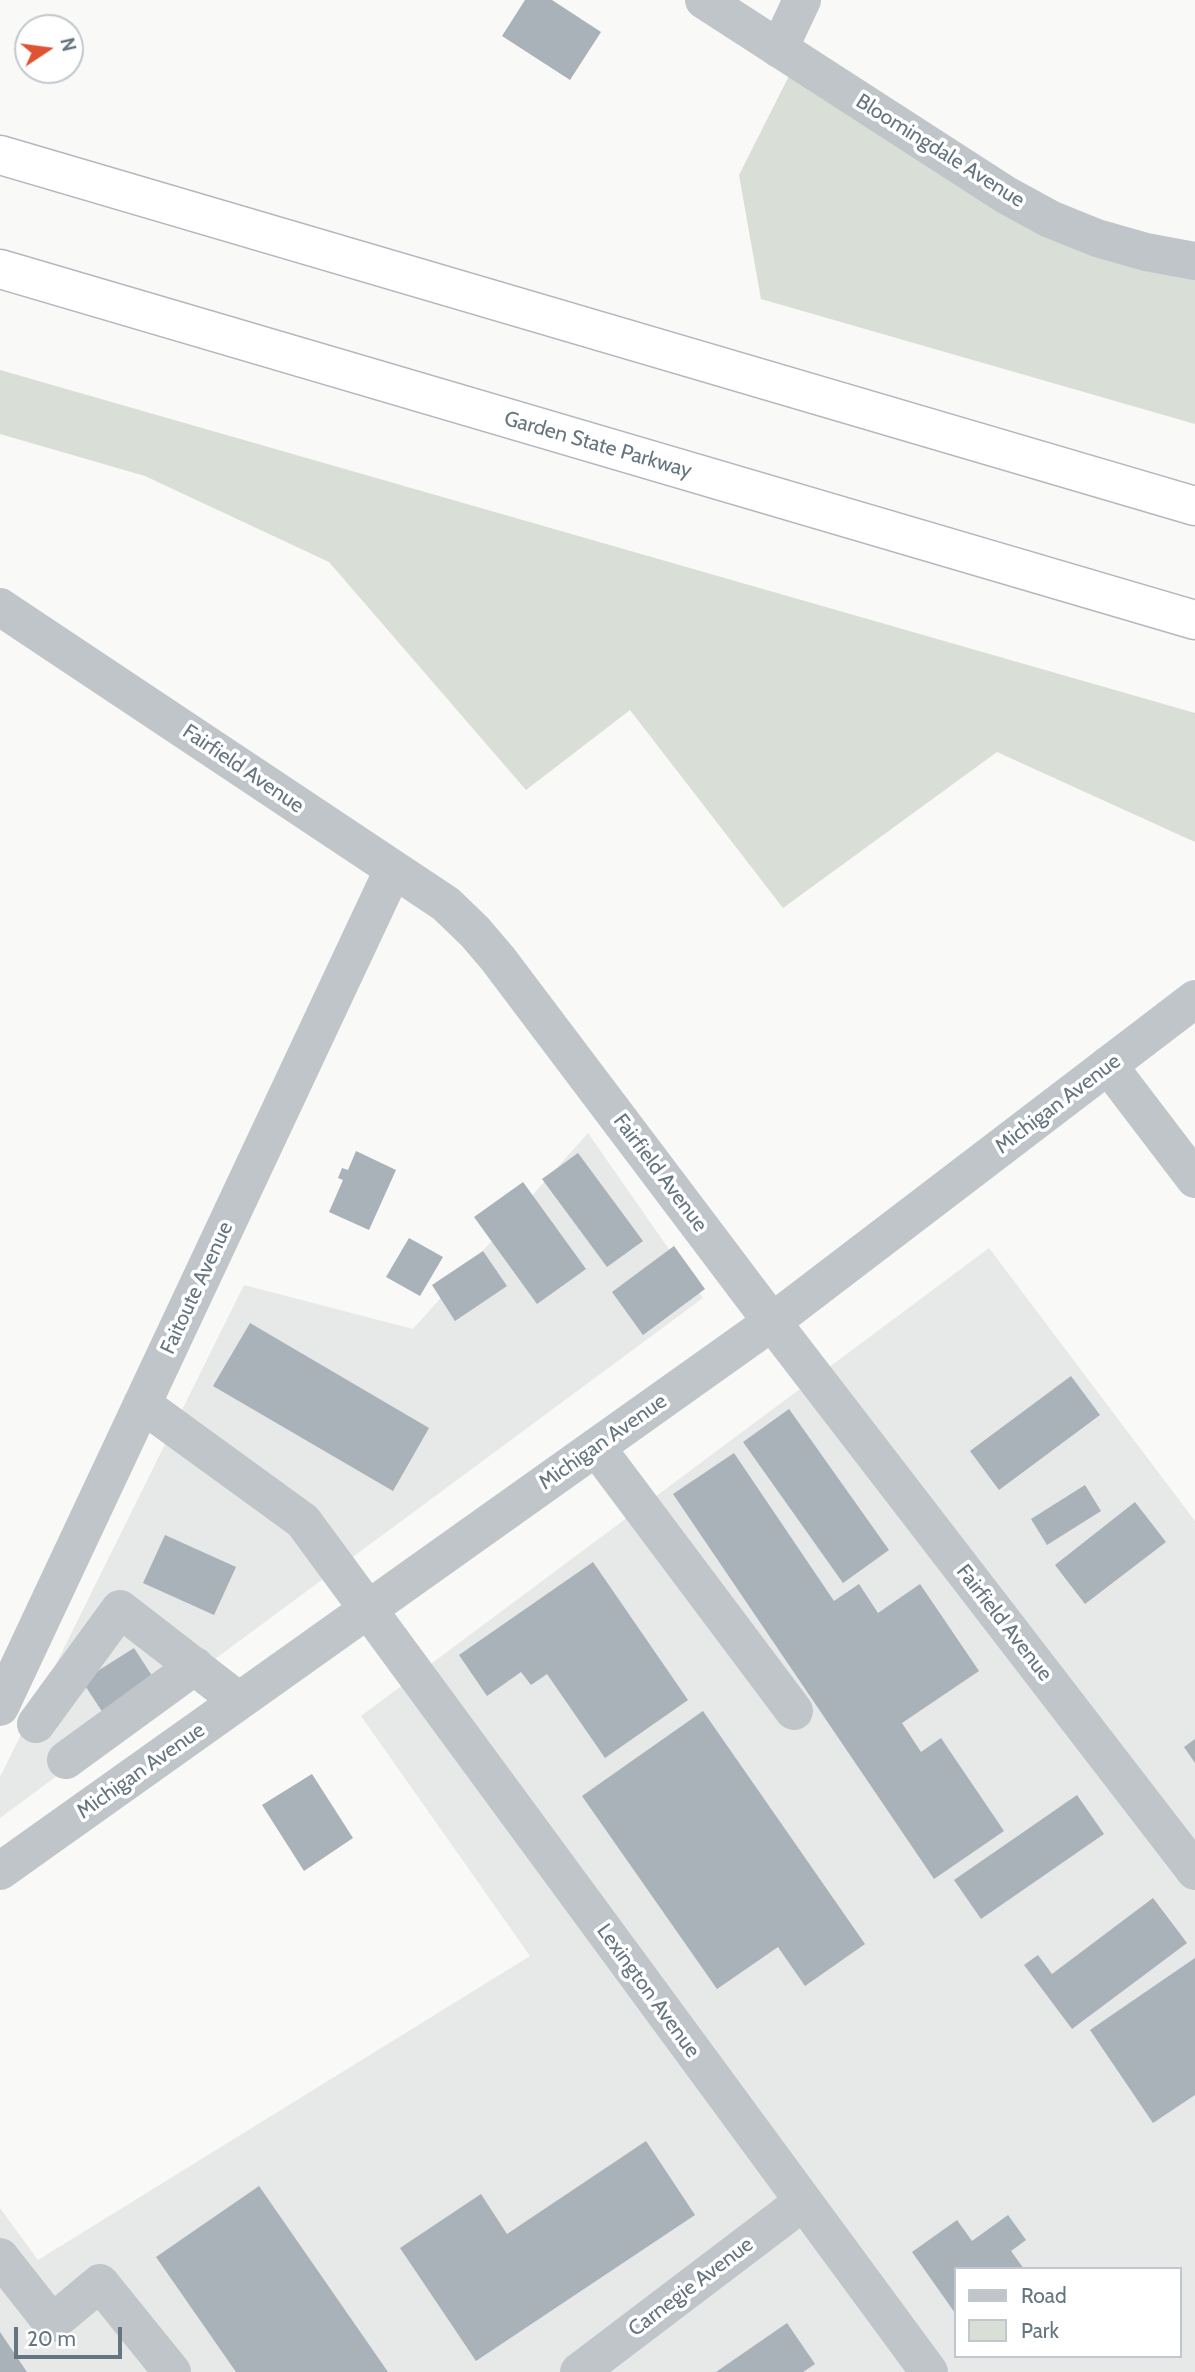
<!DOCTYPE html>
<html>
<head>
<meta charset="utf-8">
<style>
	body { margin:0 }
	#map { position:relative; width:1195px; height:2372px; overflow:hidden; background:#f9f9f7; font-family:Cabin,sans-serif }
	canvas { display:block }
	.legend { position:absolute; left:954px; top:2267px; width:228px; height:91px; box-sizing:border-box; background:#fff; border:2px solid #c1c8cd; margin:0; padding:9px 12px; list-style:none; font-size:21px; color:#657681 }
	.legend li { display:flex; align-items:center; gap:14px; height:35px }
	.legend b { width:35px; border:2px solid #c1c8cd }
	.north { position:absolute; left:14px; top:14px; width:70px; height:70px; box-sizing:border-box; background:#fff; border:2px solid #c1c8cd; border-radius:50%; rotate:77deg; font-size:19px; font-weight:700; line-height:28px; text-align:center; color:#657681 }
	.north::after { content:''; display:block; margin:auto; width:24px; height:32px; background:#de5332; clip-path:polygon(50% 0,100% 100%,50% 72%,0 100%) }
	.scale { position:absolute; left:14px; top:2327px; width:108px; height:32px; box-sizing:border-box; border:4px solid #657681; border-top:0; padding-left:9px; font-size:21px; line-height:24px; white-space:nowrap; color:#657681; -webkit-text-stroke:5px #fff; paint-order:stroke }
</style>
</head>
<body>
<div id="map">
<canvas width="1195" height="2372"></canvas>
<ul class="legend">
<li><b style="height:9px;background:#c0c5c9"></b>Road</li>
<li><b style="height:19px;background:#d9ded6"></b>Park</li>
</ul>
<div class="north">N</div>
<div class="scale">20 m</div>
</div>
<script>
const c = document.querySelector('canvas').getContext('2d');
c.lineJoin = 'round';
function fill(path, color) {
  c.fillStyle = color;
  c.fill(path, 'evenodd');
}
function toPath(rows) {
  const path = new Path2D();
  for (const r of rows) {
    path.moveTo(r[0], r[1]);
    for (let i = 2; i < r.length; i += 2) path.lineTo(r[i], r[i + 1]);
  }
  return path;
}
function strokePath(path, color, width, dash) {
  c.strokeStyle = color;
  c.lineWidth = width;
  c.lineCap = dash ? 'butt' : 'round';
  c.setLineDash(dash || []);
  c.stroke(path);
}
function drawText(font, color, halo, rows, align = 'center') {
  c.font = font + ' Cabin,sans-serif';
  c.lineWidth = 7;
  c.setLineDash([]);
  c.textBaseline = 'middle';
  c.strokeStyle = halo;
  c.fillStyle = color;
  for (const [text, x, y, turn = 0] of rows) {
    c.save();
    c.translate(x, y);
    c.rotate((+turn || 0) * Math.PI / 180);
    c.textAlign = isNaN(turn) ? turn : align;
    if (halo) c.strokeText(text, 0, 0);
    c.fillText(text, 0, 0);
    c.restore();
  }
}
const built = toPath([
	[588,1133,703,1298,0,1818,0,1777,244,1285,413,1329],
	[989,1248,1195,1521,1195,2372,0,2372,0,2208,38,2260,530,1956,361,1716],
	[955,2269,1179,2269,1179,2356,955,2356]
]);
const green = toPath([
	[795,64,1081,251,1195,256,1195,424,761,299,739,175],
	[0,370,1195,713,1195,842,997,752,783,908,630,710,526,790,329,562,145,476,0,434]
]);
const building = toPath([
	[525,0,552,0,601,32,570,80,502,36],
	[356,1151,396,1170,369,1230,329,1212,343,1180,338,1178,342,1168,348,1170],
	[578,1153,643,1241,607,1267,542,1179],
	[523,1182,586,1269,537,1304,474,1217],
	[409,1238,443,1257,420,1296,386,1277],
	[674,1246,705,1289,643,1335,612,1292],
	[483,1251,507,1286,455,1321,432,1285],
	[250,1323,429,1428,393,1491,213,1386],
	[1071,1376,1100,1415,999,1490,970,1451],
	[789,1409,889,1550,843,1583,743,1442],
	[734,1453,834,1601,859,1584,878,1613,920,1584,979,1671,902,1723,921,1752,941,1738,1004,1831,934,1879,673,1494],
	[1085,1485,1101,1511,1047,1545,1031,1519],
	[1135,1502,1166,1542,1085,1604,1055,1565],
	[165,1535,236,1567,214,1615,143,1583],
	[593,1562,688,1700,605,1758,547,1674,531,1685,521,1672,487,1696,459,1655],
	[134,1648,158,1685,107,1719,82,1681],
	[703,1711,865,1944,805,1986,778,1947,717,1989,582,1796],
	[1195,1739,1195,1763,1184,1747],
	[312,1774,353,1838,304,1871,262,1805],
	[1077,1795,1104,1834,981,1919,954,1880],
	[1153,1898,1187,1943,1072,2029,1024,1965,1038,1955,1052,1974],
	[1195,1958,1195,2095,1153,2123,1090,2030],
	[646,2141,695,2215,476,2361,400,2248,481,2194,507,2234],
	[259,2186,388,2372,236,2372,156,2257],
	[1008,2215,1026,2240,1011,2251,1024,2269,955,2269,955,2313,912,2252,957,2220,972,2241],
	[787,2323,815,2364,803,2372,716,2372],
	[0,2332,27,2372,0,2372]
]);
const minor = toPath([
	[704,0,1006,195,1050,219,1097,238,1146,252,1195,261],
	[779,49,802,0],
	[0,607,446,904,475,932,498,959,772,1322,1195,1871],
	[1108,1065,1195,1179],
	[142,1404,303,1521,929,2372],
	[596,1447,794,1711],
	[0,1707,393,870],
	[36,1724,120,1609,239,1701],
	[66,1760,195,1666],
	[0,1871,772,1322,1195,999],
	[0,2257,52,2323,100,2283,172,2372],
	[579,2372,803,2202]
]);
const highway = toPath([
	[0,155,1195,506],
	[0,269,1195,620]
]);
const streetNames = [
	["Bloomingdale Avenue",940,151,32],
	["Garden State Parkway",598,445,16],
	["Fairfield Avenue",243,769,34],
	["Michigan Avenue",1058,1104,-37],
	["Fairfield Avenue",660,1173,53],
	["Faitoute Avenue",197,1288,-65],
	["Michigan Avenue",603,1442,-35],
	["Fairfield Avenue",1004,1623,52],
	["Michigan Avenue",141,1771,-35],
	["Lexington Avenue",648,1991,54],
	["Carnegie Avenue",691,2287,-37]
];
fill(built, '#e7e8e8');
fill(green, '#d9ded6');
fill(building, '#a9b2b8');
strokePath(highway, '#b4b8bc', 41);
strokePath(minor, '#c0c5c9', 38);
strokePath(highway, '#fff', 38);
drawText('21px', '#657681', '#fff', streetNames);
</script>
</body>
</html>
